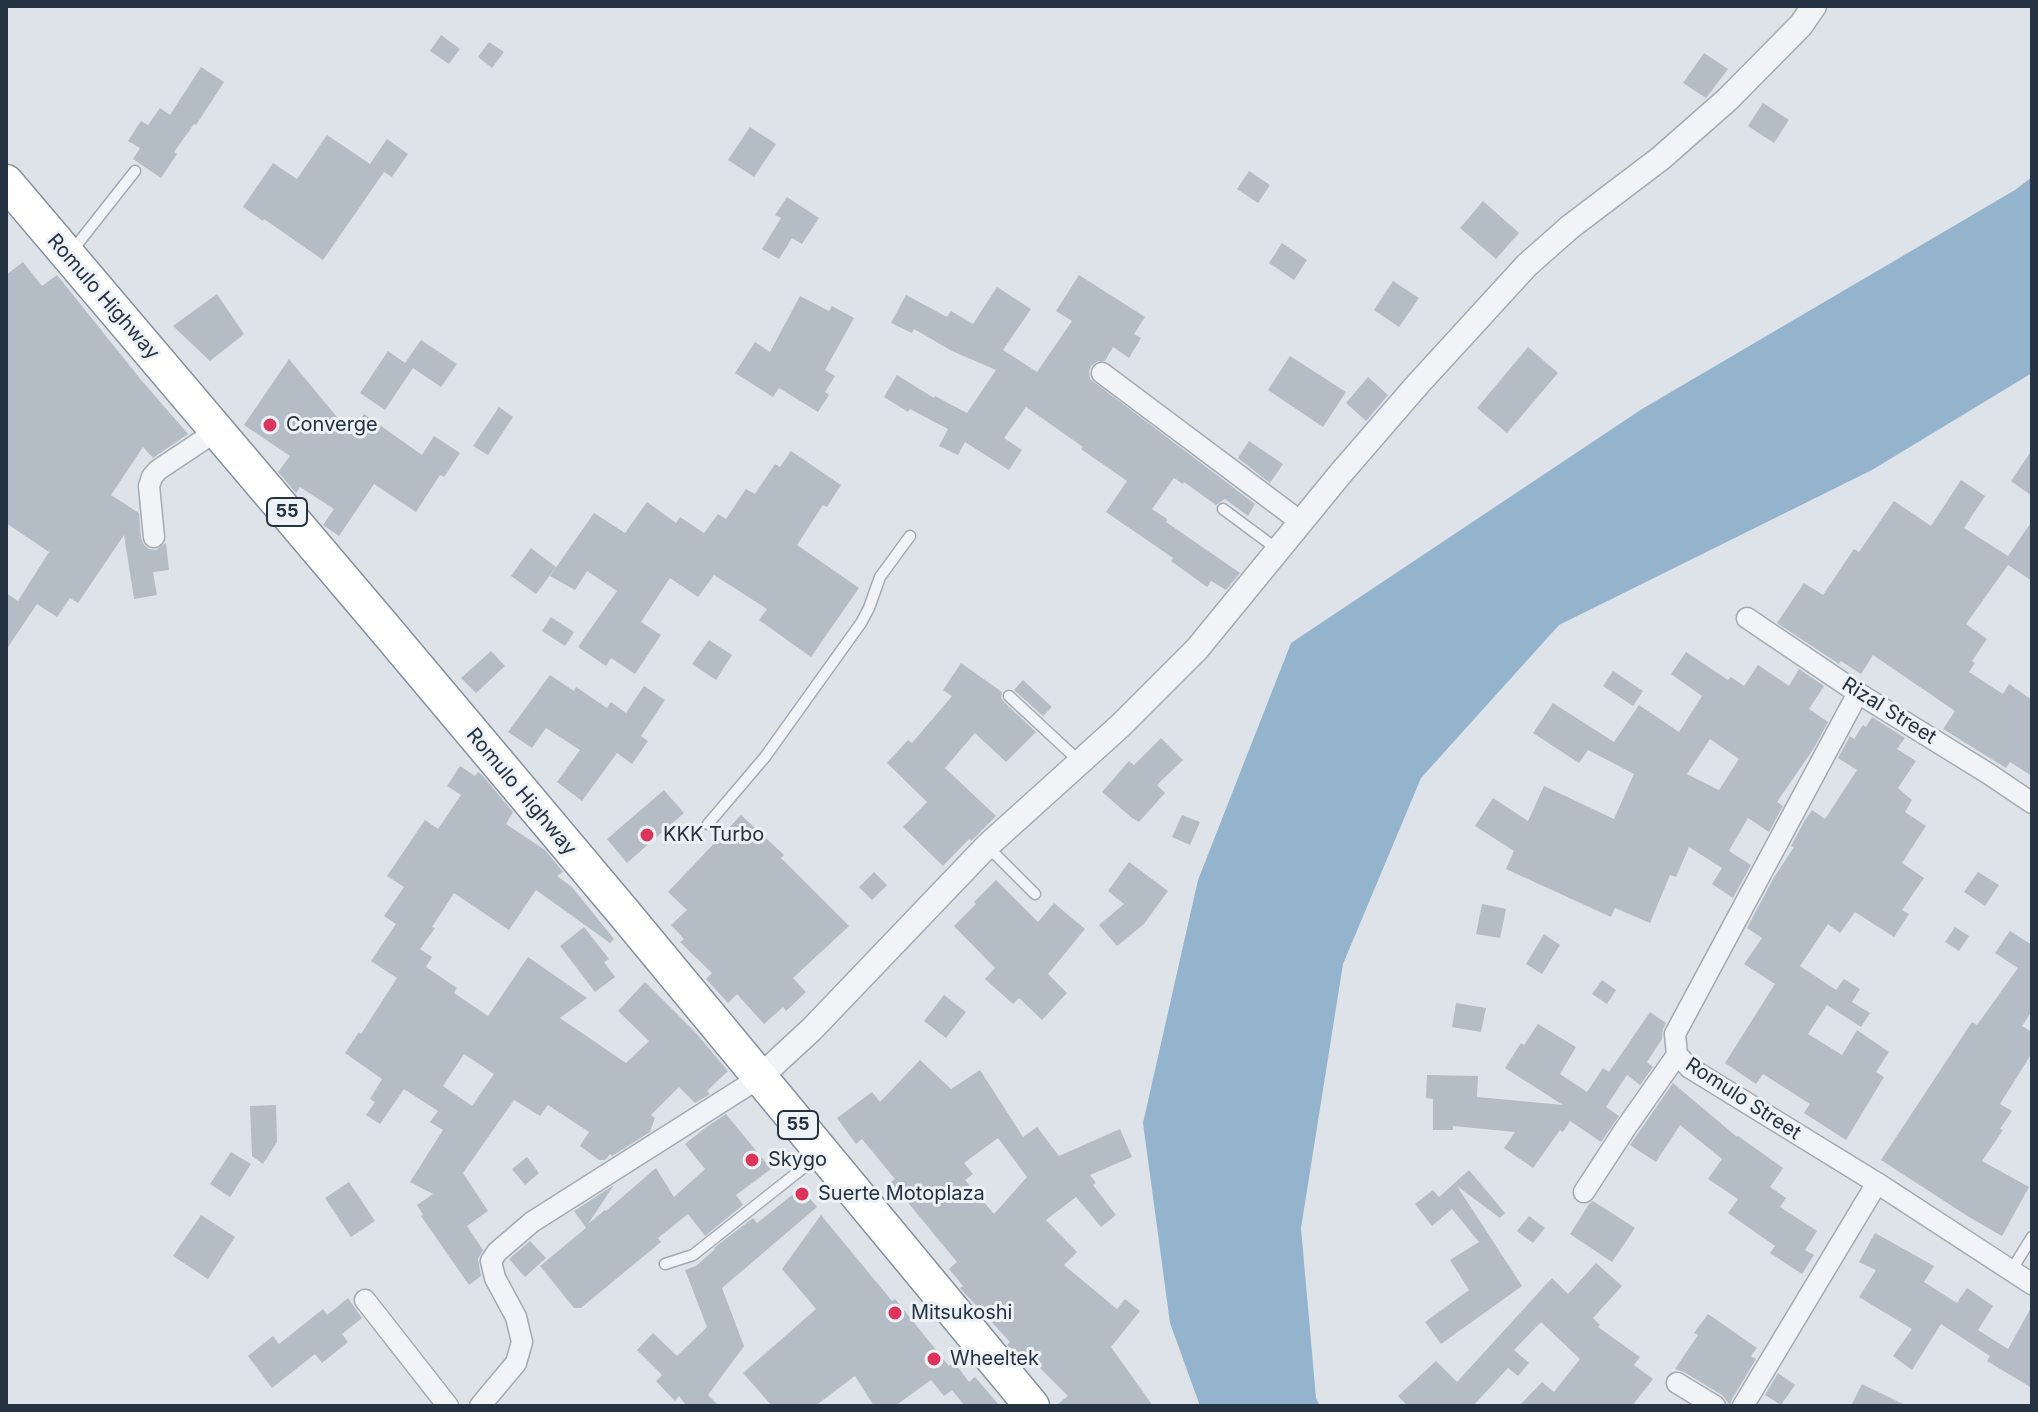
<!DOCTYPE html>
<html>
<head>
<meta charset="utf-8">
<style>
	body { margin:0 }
	#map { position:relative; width:2038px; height:1412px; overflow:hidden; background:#dee3e9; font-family:Inter,sans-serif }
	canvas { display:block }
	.frame { position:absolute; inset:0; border:8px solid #253241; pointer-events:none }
</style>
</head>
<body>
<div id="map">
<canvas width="2038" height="1412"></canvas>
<div class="frame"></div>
</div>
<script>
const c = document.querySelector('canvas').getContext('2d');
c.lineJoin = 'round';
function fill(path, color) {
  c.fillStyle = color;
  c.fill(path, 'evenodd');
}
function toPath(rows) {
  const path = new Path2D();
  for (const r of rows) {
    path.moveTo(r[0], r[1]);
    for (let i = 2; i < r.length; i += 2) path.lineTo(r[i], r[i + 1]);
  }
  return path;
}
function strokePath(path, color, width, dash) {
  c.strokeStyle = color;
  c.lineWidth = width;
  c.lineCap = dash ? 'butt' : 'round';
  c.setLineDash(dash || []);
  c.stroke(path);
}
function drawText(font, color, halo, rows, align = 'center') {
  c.font = font + ' Inter,sans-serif';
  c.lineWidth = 6;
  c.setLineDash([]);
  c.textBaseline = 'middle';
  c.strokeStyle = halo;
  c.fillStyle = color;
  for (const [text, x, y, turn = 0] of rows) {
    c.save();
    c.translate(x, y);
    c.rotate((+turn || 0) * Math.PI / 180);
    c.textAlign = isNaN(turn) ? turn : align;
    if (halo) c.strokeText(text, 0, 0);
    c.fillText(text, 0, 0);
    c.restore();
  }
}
const water = toPath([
	[2032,177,2032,373,1872,470,1559,625,1421,778,1343,964,1301,1228,1316,1398,1320,1406,1200,1406,1170,1323,1143,1123,1198,880,1291,643,1642,409,2015,190]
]);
const building = toPath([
	[441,35,460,49,449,64,430,51],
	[489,42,504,52,492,68,478,57],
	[1704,53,1728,69,1706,98,1683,83],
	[201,67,224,82,196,125,194,124,174,152,177,154,161,178,133,159,140,148,128,141,141,121,148,125,160,108,170,115],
	[1763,103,1789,120,1774,143,1748,126],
	[750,127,776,144,754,177,728,160],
	[327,135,370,164,387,139,408,154,392,177,384,172,323,260,264,219,263,221,243,207,273,163,297,179],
	[1249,171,1270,185,1258,203,1237,189],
	[787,197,819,218,802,244,792,238,779,259,762,249,781,218,775,215],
	[1483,201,1519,233,1496,259,1460,228],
	[1282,243,1307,260,1294,280,1269,263],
	[23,262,42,286,57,275,142,381,188,434,153,458,143,447,111,495,139,513,141,538,144,545,149,549,156,550,166,543,169,570,153,572,157,595,134,599,124,535,78,603,70,598,57,617,37,604,6,650,6,593,18,601,49,552,6,523,6,275],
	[1079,275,1145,317,1134,334,1141,338,1129,358,1113,347,1105,361,1098,361,1091,366,1089,372,1090,379,1255,504,1248,516,1225,499,1216,505,1184,482,1183,484,1174,478,1152,509,1167,519,1166,522,1240,573,1226,590,1211,581,1207,587,1171,561,1173,558,1106,512,1127,481,1081,449,1083,447,1026,407,1004,438,1022,450,1009,470,965,442,958,455,939,446,948,429,910,409,908,412,884,397,897,375,934,398,935,396,967,413,996,370,952,351,914,329,912,333,891,323,906,295,947,317,951,311,973,324,997,287,1031,309,1003,350,1037,372,1072,321,1056,311],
	[1393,281,1419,298,1399,327,1374,310],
	[217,294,244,334,210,361,173,326],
	[800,296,829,311,832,306,854,318,825,370,835,376,825,392,829,395,818,412,779,388,773,397,735,373,755,342,770,352],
	[421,340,457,364,441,387,413,368,385,410,360,393,388,351,405,363],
	[1528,347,1558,373,1507,433,1477,408],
	[1290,356,1346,392,1323,427,1268,390],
	[289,359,351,434,364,414,422,455,434,436,460,453,444,477,440,475,416,512,374,484,339,536,323,525,334,509,300,487,296,493,278,472,290,456,244,425],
	[1368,377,1388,395,1366,421,1346,403],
	[499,407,513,417,488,455,473,446],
	[1249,441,1283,464,1270,483,1238,458],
	[2032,450,2032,496,2011,481],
	[791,451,841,485,827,507,823,505,797,545,859,588,811,657,759,620,767,609,714,575,698,597,670,578,641,622,661,635,635,674,611,658,606,666,578,647,617,591,587,571,575,590,550,576,594,513,625,533,647,502,676,523,680,517,704,533,718,514,726,519,746,489,755,494,775,464,780,467],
	[1961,480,1985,496,1964,528,2008,556,2032,521,2032,581,2008,565,1966,624,1987,639,1972,661,1975,663,1969,672,2003,694,2009,684,2032,700,2032,776,2010,762,2006,768,1943,729,1955,711,1873,655,1861,674,1841,661,1839,664,1777,623,1804,583,1823,595,1854,549,1859,552,1894,501,1931,526],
	[531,548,556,567,536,594,511,576],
	[551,617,574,632,565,646,542,631],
	[709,640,732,655,716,680,692,664],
	[491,651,505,666,476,693,461,678],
	[1686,652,1728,680,1731,677,1744,686,1758,665,1789,686,1799,669,1824,686,1809,709,1828,722,1814,748,1777,802,1783,806,1769,832,1748,818,1730,849,1729,851,1751,865,1733,898,1712,884,1722,868,1689,847,1676,877,1670,875,1650,923,1615,908,1611,917,1506,869,1514,851,1475,826,1493,798,1528,821,1544,786,1614,819,1634,774,1588,750,1579,763,1533,733,1553,703,1614,742,1639,705,1679,732,1702,696,1671,674],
	[1710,739,1739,759,1719,790,1687,774],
	[961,663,1002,692,1001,698,1004,702,1036,732,1006,762,975,733,945,768,996,816,971,841,969,839,943,866,903,827,927,802,887,763,908,740,912,743,952,696,943,690],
	[1613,671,1643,691,1633,706,1603,686],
	[550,675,574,691,576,687,607,708,611,702,626,713,644,686,665,700,641,736,648,741,632,764,617,753,582,801,557,782,580,750,546,728,532,748,508,732],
	[1023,680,1052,707,1043,716,1014,690],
	[1872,717,1905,738,1897,749,1916,761,1898,788,1912,800,1905,812,1926,826,1902,863,1924,878,1902,910,1909,914,1894,937,1855,912,1840,933,1828,924,1800,966,1836,990,1844,979,1860,989,1852,1002,1870,1013,1861,1027,1827,1005,1808,1034,1842,1055,1857,1030,1889,1052,1876,1072,1884,1077,1846,1140,1804,1113,1810,1104,1763,1074,1756,1084,1725,1063,1775,984,1744,964,1762,938,1747,928,1773,879,1794,847,1791,846,1805,820,1812,810,1825,819,1857,770,1838,758,1850,736,1854,739,1863,725,1866,727],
	[1161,738,1183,760,1157,785,1165,793,1139,822,1132,818,1102,792,1129,761,1134,765],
	[460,766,475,776,478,772,482,775,513,812,506,824,545,850,563,872,557,876,572,887,614,939,610,943,536,890,509,930,454,893,432,927,435,928,420,949,432,957,426,967,457,988,454,993,488,1016,528,957,587,998,560,1018,626,1063,649,1041,618,1011,645,982,695,1032,728,1071,707,1091,710,1094,695,1103,679,1087,651,1115,655,1118,650,1132,612,1156,610,1154,605,1160,599,1160,580,1146,589,1132,548,1105,540,1116,514,1100,463,1173,488,1211,467,1226,483,1250,478,1259,481,1276,469,1285,421,1216,423,1215,417,1205,433,1194,410,1182,443,1130,430,1122,438,1111,404,1089,380,1124,366,1115,375,1102,370,1099,382,1079,345,1053,359,1032,361,1034,397,978,371,961,396,924,384,916,404,887,387,876,425,820,438,829,461,795,447,786],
	[464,1054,494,1074,472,1106,443,1086],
	[664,790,684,813,627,863,607,839],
	[741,815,784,855,781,858,849,926,793,978,806,992,786,1011,783,1007,764,1024,737,994,728,1003,706,979,712,973,680,942,684,939,671,925,687,910,668,892],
	[1182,815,1200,822,1190,845,1172,837],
	[1129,862,1168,891,1144,924,1117,946,1099,925,1124,904,1108,891],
	[874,872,887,885,872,900,859,887],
	[1978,872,1999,885,1985,906,1964,892],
	[996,880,1038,922,1054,903,1085,929,1048,974,1067,993,1042,1020,1019,998,1013,1004,985,979,995,968,954,926,976,904,974,902],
	[1482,904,1506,909,1500,938,1476,934],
	[584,927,609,959,604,962,615,977,595,992,560,946],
	[1955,927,1969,936,1959,951,1945,942],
	[2010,931,2032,945,2032,1011,2022,1026,2032,1032,2032,1053,2000,1104,2012,1111,2000,1129,2003,1130,1982,1161,2029,1187,2002,1236,1969,1217,1881,1160,1972,1022,1977,1025,2018,968,1995,953],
	[1544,934,1560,945,1542,974,1526,964],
	[1602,980,1616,990,1607,1004,1592,994],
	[944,995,966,1012,946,1038,924,1021],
	[1456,1003,1486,1008,1481,1032,1452,1027],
	[1650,1012,1666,1023,1663,1029,1662,1039,1647,1062,1653,1067,1640,1085,1627,1075,1606,1107,1619,1116,1601,1142,1570,1121,1563,1132,1560,1130,1533,1168,1504,1148,1515,1132,1453,1126,1453,1130,1433,1130,1433,1099,1426,1098,1427,1075,1478,1076,1477,1097,1563,1105,1505,1068,1521,1043,1524,1045,1538,1024,1576,1047,1560,1074,1587,1092,1603,1068,1609,1072],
	[920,1060,951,1089,980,1070,1023,1137,1037,1127,1059,1156,1120,1129,1132,1157,1090,1175,1096,1183,1093,1185,1116,1215,1101,1227,1076,1197,1046,1220,1077,1252,1064,1265,1117,1309,1125,1299,1140,1311,1111,1347,1153,1406,1055,1406,1068,1396,1034,1362,1027,1368,1007,1345,1010,1342,960,1288,963,1286,949,1269,957,1262,891,1182,895,1179,862,1139,856,1144,837,1118,872,1092,880,1102],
	[998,1138,1027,1177,994,1214,965,1180,973,1174,964,1163],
	[1673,1083,1737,1137,1738,1136,1783,1168,1770,1187,1786,1198,1780,1207,1817,1231,1805,1250,1814,1255,1802,1274,1770,1253,1775,1246,1728,1213,1738,1199,1708,1179,1722,1159,1680,1125,1656,1162,1630,1145],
	[276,1105,277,1142,263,1164,252,1156,250,1106],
	[726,1114,771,1169,736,1195,743,1205,705,1236,688,1214,658,1238,661,1242,581,1308,574,1308,540,1266,586,1228,574,1211,614,1185,588,1224,605,1210,606,1211,656,1168,674,1197,705,1169,685,1144,705,1128],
	[231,1152,251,1164,230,1197,210,1184],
	[527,1157,539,1173,525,1185,512,1169],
	[1469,1170,1505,1213,1500,1218,1457,1186,1522,1286,1441,1344,1425,1322,1469,1290,1450,1260,1479,1242,1452,1209,1432,1226,1415,1204,1433,1190,1439,1197],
	[349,1182,375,1221,351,1237,325,1198],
	[801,1188,817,1207,722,1288,744,1346,708,1395,719,1406,687,1406,679,1396,675,1401,656,1381,662,1375,637,1350,653,1333,677,1356,707,1327,685,1270,696,1266,715,1249,714,1248,753,1218,757,1223],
	[1593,1201,1635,1228,1612,1262,1570,1234,1589,1204],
	[201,1215,235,1237,208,1279,173,1256],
	[821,1215,892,1301,895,1299,949,1366,954,1362,969,1382,975,1377,1000,1406,965,1406,952,1390,944,1396,931,1380,895,1406,874,1406,855,1376,815,1406,772,1406,743,1373,816,1309,782,1269],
	[1529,1216,1545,1228,1533,1243,1517,1231],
	[1875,1233,1934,1266,1924,1282,1957,1303,1967,1288,1993,1306,1978,1330,2008,1349,2032,1306,2032,1388,1987,1361,1990,1356,1941,1324,1912,1370,1893,1356,1912,1329,1859,1297,1876,1270,1859,1262],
	[530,1241,546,1258,525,1277,509,1259],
	[1596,1263,1622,1286,1593,1318,1600,1325,1598,1327,1640,1357,1634,1365,1653,1379,1632,1406,1519,1406,1542,1382,1554,1392,1580,1359,1541,1322,1514,1350,1529,1363,1518,1376,1508,1368,1473,1406,1408,1406,1398,1396,1436,1361,1457,1382,1552,1278,1568,1294],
	[348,1298,362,1318,342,1334,348,1342,322,1363,315,1354,272,1388,248,1356,273,1336,279,1344,323,1309,327,1315],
	[1708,1314,1757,1348,1751,1356,1756,1359,1732,1399,1730,1405,1722,1395,1684,1372,1675,1369,1698,1335,1694,1333],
	[1778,1373,1795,1385,1781,1405,1765,1395],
	[1862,1384,1907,1406,1851,1406]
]);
const service = toPath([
	[72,251,135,171],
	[1223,509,1277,549],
	[1009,696,1079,761],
	[708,824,765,757,861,623,869,608,880,577,910,536],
	[987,846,1035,894],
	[665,1264,693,1255,817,1157],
	[2011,1271,2032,1237]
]);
const minor = toPath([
	[1102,373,1301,522],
	[154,537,149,486,152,477,158,470,218,430],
	[1747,618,1858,693,1989,774,2032,803],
	[1858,693,1675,1034,1677,1055,1690,1068,1877,1183,2032,1284],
	[1584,1192,1625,1129,1677,1055],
	[365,1300,448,1406],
	[1677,1383,1715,1406],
	[480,1406,516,1363,522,1342,516,1317,495,1278,491,1261,497,1252,532,1222,759,1078],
	[1743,1406,1877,1183]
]);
const tertiary = toPath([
	[759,1078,812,1029,987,846,1120,726,1197,649,1341,473,1418,384,1527,265,1570,227,1661,158,1728,99,1801,25,1814,6]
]);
const trunk = toPath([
	[6,182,381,624,624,913,1032,1406]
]);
const markers = [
	[270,425,8,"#dc345a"],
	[647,835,8,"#dc345a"],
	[752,1160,8,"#dc345a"],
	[802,1194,8,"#dc345a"],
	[895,1313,8,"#dc345a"],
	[934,1359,8,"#dc345a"]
];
const shields = [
	[287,512,40],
	[798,1125,40]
];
const shieldNames = [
	["55",287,512],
	["55",798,1125]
];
const streetNames = [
	["Romulo Highway",103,297,49],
	["Rizal Street",1889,711,32],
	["Romulo Highway",521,792,50],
	["Romulo Street",1743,1099,33]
];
const poiNames = [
	["Converge",286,425],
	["KKK Turbo",663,835],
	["Skygo",768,1160],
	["Suerte Motoplaza",818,1194],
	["Mitsukoshi",911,1313],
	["Wheeltek",950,1359]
];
fill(water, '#94b4cd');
fill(building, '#b4bcc6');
strokePath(service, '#a3aab3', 13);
strokePath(minor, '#a3aab3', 23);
strokePath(tertiary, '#a3aab3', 27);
strokePath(trunk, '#8391a1', 37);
strokePath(service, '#f1f3f7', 10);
strokePath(minor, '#f1f3f7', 20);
strokePath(tertiary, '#f1f3f7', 24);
strokePath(trunk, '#fff', 34);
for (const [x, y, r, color] of markers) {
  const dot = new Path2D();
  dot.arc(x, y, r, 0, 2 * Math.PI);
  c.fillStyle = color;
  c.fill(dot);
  strokePath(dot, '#edf2f6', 3);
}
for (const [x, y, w] of shields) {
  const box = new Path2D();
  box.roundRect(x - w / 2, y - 14, w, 28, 6);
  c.fillStyle = '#edf2f6';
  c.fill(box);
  strokePath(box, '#253241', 2);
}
drawText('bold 18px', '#253241', null, shieldNames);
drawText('20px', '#253241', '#edf2f6', streetNames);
drawText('20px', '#253241', '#edf2f6', poiNames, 'left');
</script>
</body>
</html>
